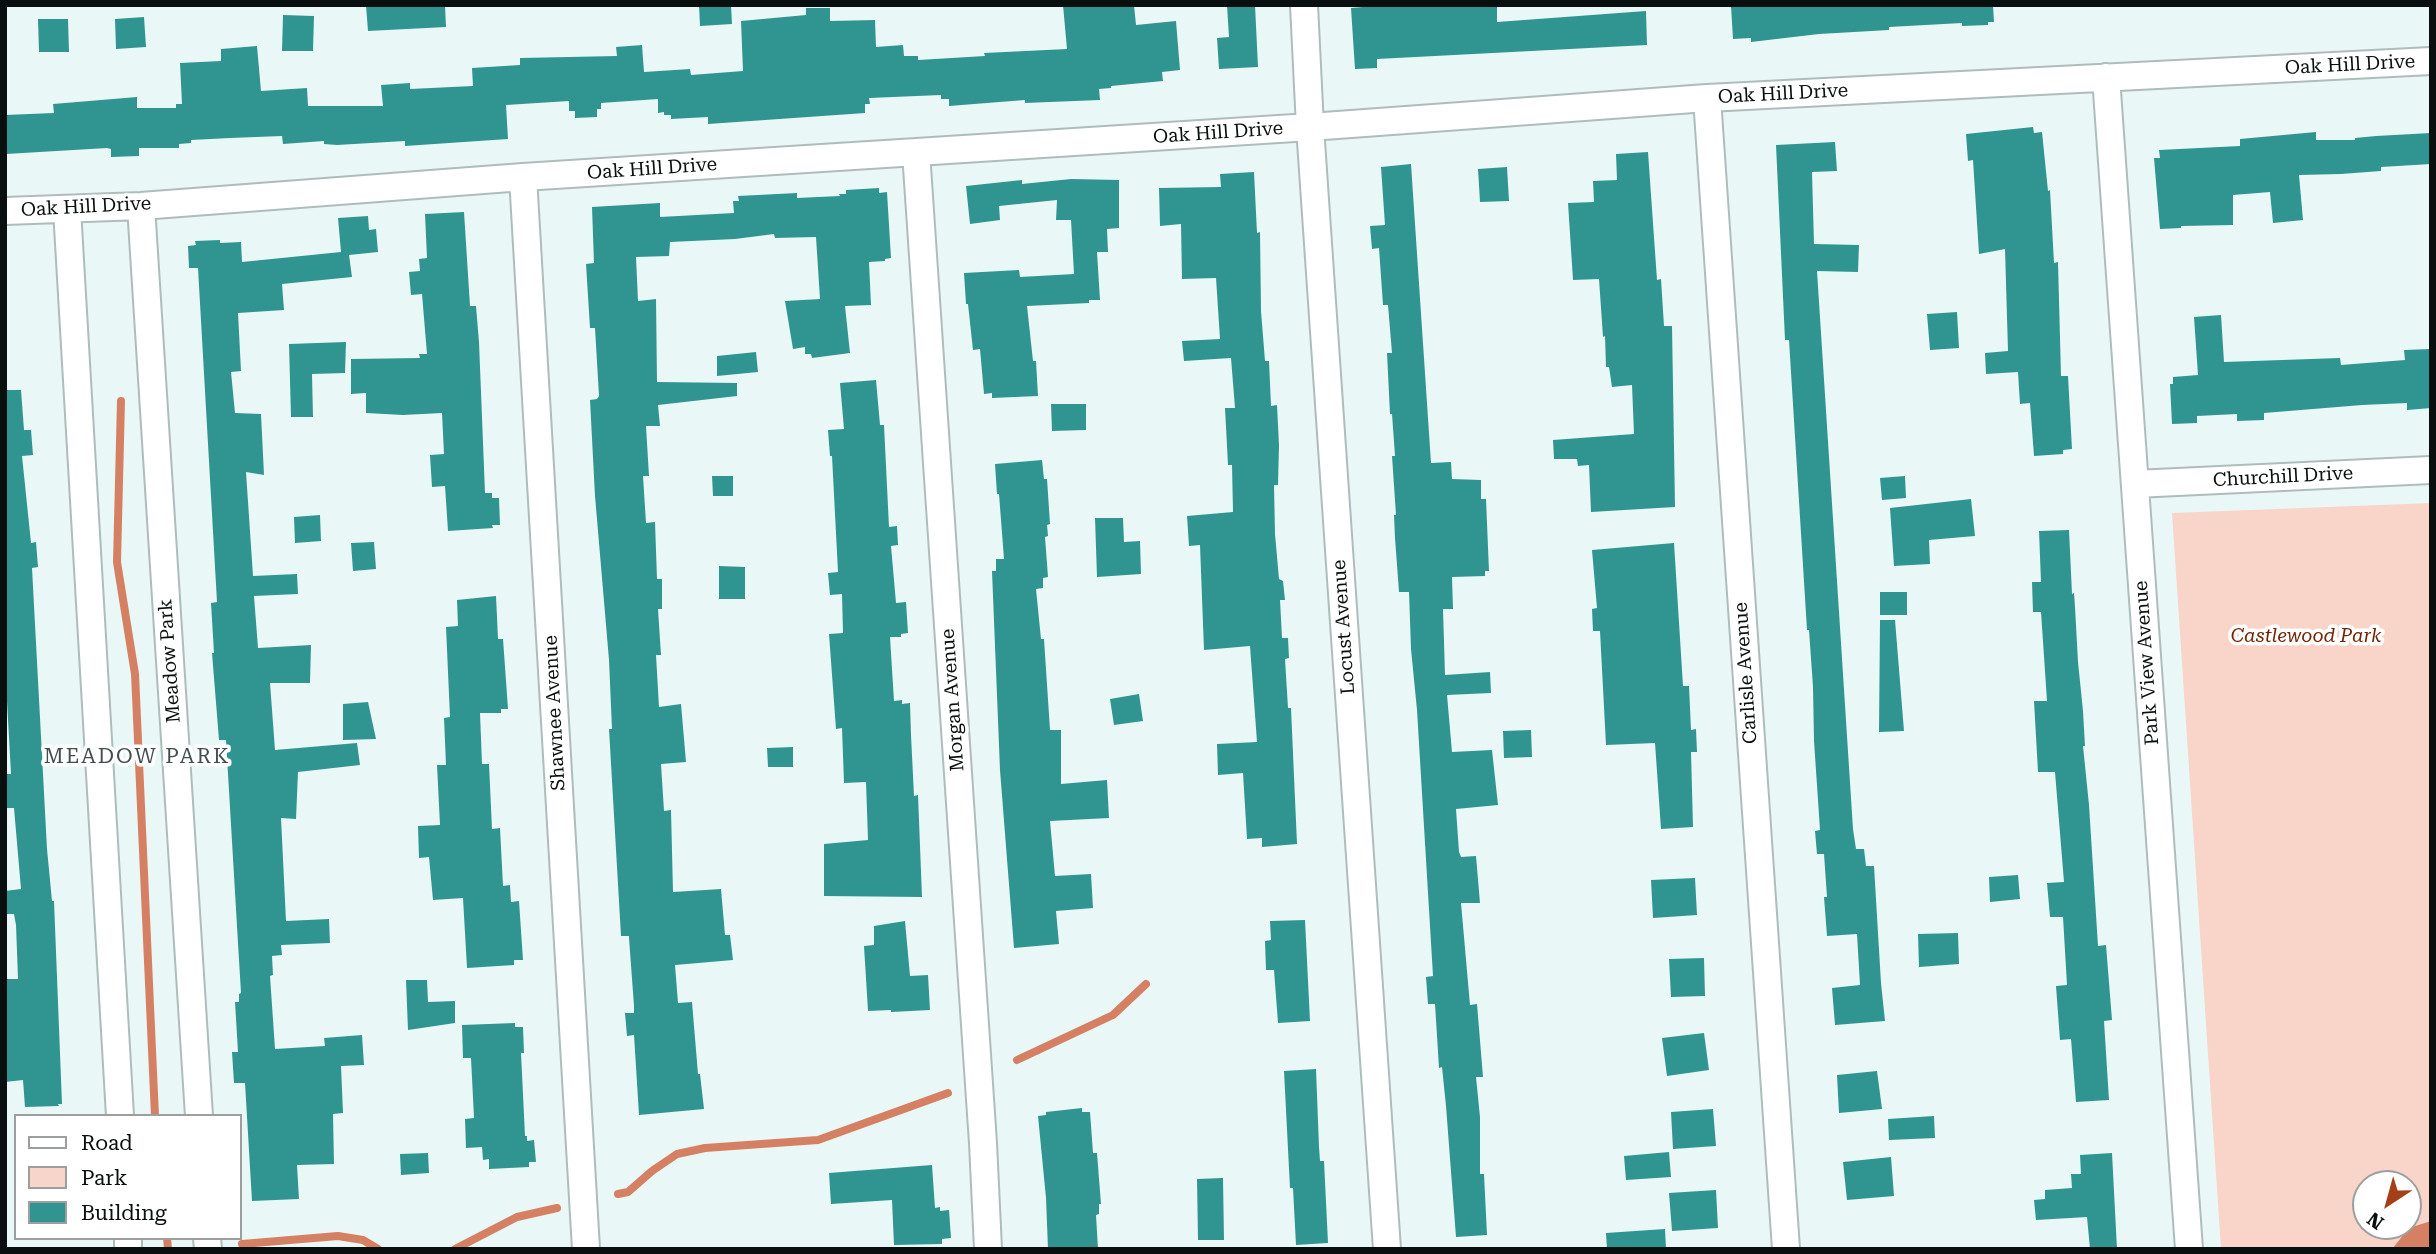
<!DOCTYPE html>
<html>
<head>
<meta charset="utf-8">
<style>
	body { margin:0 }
	#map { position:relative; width:2436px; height:1254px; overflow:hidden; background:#e9f8f7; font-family:"Roboto Serif",serif }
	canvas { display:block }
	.frame { position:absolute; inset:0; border:7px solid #090e0e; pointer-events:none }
	.legend { position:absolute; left:14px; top:1114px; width:228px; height:126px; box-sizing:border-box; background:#fff; border:2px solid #9d9f9f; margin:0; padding:9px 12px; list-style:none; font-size:21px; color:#090e0e }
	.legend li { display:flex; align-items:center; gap:14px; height:35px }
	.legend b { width:35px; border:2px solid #9d9f9f }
	.north { position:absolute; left:2352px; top:1170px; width:70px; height:70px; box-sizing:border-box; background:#fff; border:2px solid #9d9f9f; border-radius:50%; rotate:216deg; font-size:19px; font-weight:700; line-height:28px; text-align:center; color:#090e0e }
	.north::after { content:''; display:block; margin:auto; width:24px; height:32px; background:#a53f17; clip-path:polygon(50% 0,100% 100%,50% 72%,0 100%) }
</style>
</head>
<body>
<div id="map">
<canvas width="2436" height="1254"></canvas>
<div class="frame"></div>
<ul class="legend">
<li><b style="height:9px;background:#fff"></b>Road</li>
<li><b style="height:19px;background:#f9d5c9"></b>Park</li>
<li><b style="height:19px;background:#309590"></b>Building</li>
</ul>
<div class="north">N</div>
</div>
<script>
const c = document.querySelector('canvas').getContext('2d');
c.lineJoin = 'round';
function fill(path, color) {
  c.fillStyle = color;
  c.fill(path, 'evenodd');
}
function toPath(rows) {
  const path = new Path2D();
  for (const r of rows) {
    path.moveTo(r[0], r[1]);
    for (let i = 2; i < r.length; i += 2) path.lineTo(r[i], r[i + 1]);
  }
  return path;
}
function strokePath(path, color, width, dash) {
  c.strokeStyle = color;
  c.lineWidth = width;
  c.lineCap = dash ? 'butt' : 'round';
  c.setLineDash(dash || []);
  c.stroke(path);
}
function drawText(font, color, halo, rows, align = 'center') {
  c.font = font + ' "Roboto Serif",serif';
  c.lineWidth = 7;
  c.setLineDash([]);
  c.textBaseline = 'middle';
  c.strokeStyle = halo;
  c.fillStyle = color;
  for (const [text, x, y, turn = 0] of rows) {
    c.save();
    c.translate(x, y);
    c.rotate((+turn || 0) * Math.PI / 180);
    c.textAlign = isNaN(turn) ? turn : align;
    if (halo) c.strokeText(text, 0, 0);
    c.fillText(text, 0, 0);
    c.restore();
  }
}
const green = toPath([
	[2431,503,2431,1249,2221,1249,2172,513],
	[2366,1184,2408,1184,2408,1226,2366,1226]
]);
const water = toPath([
	[2431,1221,2431,1249,2392,1249,2409,1228]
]);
const stream = toPath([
	[121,401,117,562,135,674,155,1116],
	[1017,1060,1113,1015,1146,984],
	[618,1194,628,1192,652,1171,677,1154,705,1148,818,1140,948,1093],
	[167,1238,168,1249],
	[242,1244,338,1236,363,1240,378,1249],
	[455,1249,517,1217,557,1208]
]);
const building = toPath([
	[366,5,445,5,446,27,368,31],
	[699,5,731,5,732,24,700,26],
	[1063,5,1134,5,1136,25,1176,21,1180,70,1162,72,1163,81,1111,86,1111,88,1099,89,1100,100,1025,103,1025,100,949,106,949,99,941,99,941,95,869,98,870,104,865,104,865,113,708,124,708,117,671,119,671,115,664,115,664,112,658,113,658,99,601,103,601,109,597,109,597,117,575,118,575,111,569,111,569,101,506,105,508,139,405,146,405,141,337,145,324,144,324,141,283,144,282,136,230,138,191,140,191,143,179,144,179,148,139,148,139,156,111,157,111,149,107,148,6,154,5,151,5,115,54,113,53,104,137,97,137,108,176,108,176,104,182,104,180,63,221,61,221,49,257,46,261,91,307,88,308,106,383,106,381,85,410,83,410,89,473,86,472,68,520,65,520,58,617,56,616,47,642,45,644,72,690,69,691,75,743,71,741,21,806,15,806,8,830,8,830,21,875,20,876,47,903,45,904,56,918,56,918,60,985,56,984,53,1067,49],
	[1227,5,1255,5,1258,67,1219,69,1217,38,1229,37],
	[1387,5,1497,5,1497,22,1646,11,1647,45,1377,59,1377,68,1355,69,1351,8],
	[1744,5,1993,5,1994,22,1988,22,1988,25,1962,26,1962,23,1889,27,1889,30,1819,34,1751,42,1751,38,1733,39,1731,6],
	[283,15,314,16,313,51,282,51],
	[144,17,146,47,116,49,115,19],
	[38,19,68,19,69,52,39,52],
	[2033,127,2034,133,2042,132,2048,191,2050,190,2054,263,2058,262,2061,376,2068,376,2072,449,2063,450,2063,454,2034,456,2030,403,2020,404,2018,372,1986,374,1985,353,2008,351,2005,249,1979,254,1973,160,1968,161,1966,134],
	[2316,132,2316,140,2355,140,2355,138,2376,136,2431,133,2431,164,2381,167,2381,171,2341,174,2299,175,2303,220,2273,223,2270,192,2233,195,2233,225,2181,226,2181,228,2160,229,2154,158,2160,158,2159,150,2240,146,2240,139],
	[1835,142,1837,171,1812,172,1814,244,1859,245,1858,272,1817,271,1853,829,1856,849,1864,849,1866,866,1874,866,1881,983,1885,1021,1835,1025,1832,988,1860,985,1857,934,1827,936,1824,897,1827,897,1824,854,1817,854,1815,831,1820,830,1814,741,1813,687,1809,630,1807,630,1789,340,1785,340,1776,145],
	[1648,152,1657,280,1661,279,1664,326,1672,326,1675,507,1591,512,1589,465,1578,466,1577,459,1554,459,1553,440,1634,434,1632,385,1612,387,1609,367,1606,367,1605,336,1603,337,1599,279,1573,280,1568,203,1594,202,1593,181,1617,180,1616,154],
	[1411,164,1431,463,1451,462,1452,479,1481,480,1481,499,1486,499,1489,571,1485,571,1485,576,1452,577,1453,609,1443,609,1445,675,1490,672,1491,693,1447,695,1452,752,1492,750,1498,805,1456,809,1459,852,1461,857,1476,856,1480,903,1461,903,1470,1005,1477,1004,1483,1077,1476,1077,1480,1117,1480,1174,1484,1174,1487,1235,1456,1237,1446,1106,1442,1067,1439,1068,1435,1004,1428,1004,1426,977,1433,976,1417,710,1411,649,1409,592,1399,592,1395,538,1394,515,1396,515,1392,456,1395,456,1392,414,1390,414,1387,353,1392,353,1388,305,1383,305,1379,248,1372,249,1370,226,1385,225,1381,167],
	[1507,167,1509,201,1480,202,1478,169],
	[1254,172,1257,233,1260,232,1261,311,1265,361,1269,361,1271,406,1277,405,1279,445,1278,485,1274,485,1275,534,1279,579,1283,581,1285,600,1280,600,1282,638,1288,638,1289,658,1285,659,1288,708,1291,708,1297,844,1262,847,1262,838,1247,839,1243,773,1218,775,1217,744,1257,742,1250,646,1204,650,1200,545,1189,546,1187,516,1233,512,1232,465,1228,465,1225,408,1235,408,1231,358,1184,361,1182,341,1220,339,1216,278,1182,279,1181,224,1160,226,1159,188,1221,187,1220,174],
	[1071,179,1119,180,1119,228,1107,229,1108,252,1097,252,1100,300,1089,300,1089,303,1027,306,1033,361,1036,361,1038,396,992,398,992,393,984,394,980,349,973,350,968,304,966,304,964,273,1019,270,1020,277,1074,274,1071,220,1056,220,1057,200,999,206,1000,220,970,224,966,186,1022,180,1022,184],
	[879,188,879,193,887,192,891,258,885,259,885,261,869,262,871,305,845,306,850,353,812,358,811,354,805,354,805,347,793,349,785,301,820,299,816,237,775,238,774,234,735,239,670,242,669,256,636,257,638,301,656,299,657,382,737,383,737,396,658,405,660,426,646,426,649,476,643,476,646,523,655,522,657,579,662,579,662,609,658,609,661,655,656,655,659,707,681,704,686,762,661,764,664,811,671,810,673,892,721,889,725,935,730,935,733,960,675,965,678,1003,692,1002,698,1074,700,1074,704,1109,639,1115,634,1035,627,1036,625,1013,634,1013,634,1006,629,938,629,936,621,936,609,729,612,729,609,660,595,496,590,400,597,399,599,396,595,328,590,328,586,264,594,263,592,207,660,203,660,217,734,213,733,201,739,201,738,196,797,193,797,198,840,196,839,194,846,194,846,190],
	[464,212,470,306,476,306,479,342,485,493,492,493,492,498,499,498,500,525,492,525,493,528,448,531,445,486,432,487,430,455,444,454,442,413,403,415,366,413,366,393,351,394,351,359,420,358,419,354,427,354,422,294,411,295,409,272,420,271,419,259,427,258,425,214],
	[368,216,369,230,376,229,378,252,349,255,352,277,282,284,284,310,238,313,241,371,231,372,235,413,261,414,264,475,246,472,253,576,297,574,298,594,254,596,258,648,311,645,310,683,270,683,275,750,357,743,360,765,298,772,296,819,281,818,286,921,329,919,330,943,281,945,282,955,272,956,273,975,270,976,275,1049,325,1046,324,1038,362,1035,364,1065,341,1066,343,1113,333,1114,334,1164,297,1165,299,1199,252,1201,245,1083,234,1083,232,1052,238,1052,235,1002,239,1002,239,994,241,993,238,943,226,740,219,740,212,653,214,653,211,603,217,602,198,268,189,268,188,246,196,245,195,241,220,240,220,243,241,242,242,262,341,252,338,218],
	[1957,312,1959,348,1930,350,1927,314],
	[2221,315,2224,362,2340,358,2341,365,2405,360,2404,350,2431,349,2431,408,2407,410,2407,403,2362,405,2264,413,2264,420,2237,421,2237,414,2197,416,2197,423,2172,424,2170,384,2173,384,2173,377,2198,375,2194,317],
	[346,342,345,373,312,374,313,417,291,417,289,344],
	[756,352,758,372,717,376,717,356],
	[876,380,880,425,884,425,889,527,897,526,898,545,891,546,896,603,906,602,908,633,901,634,901,637,890,637,894,701,902,700,902,704,910,703,911,735,914,796,918,795,922,897,824,896,824,844,868,840,866,782,844,783,842,728,836,729,829,634,843,633,842,594,830,595,828,573,838,572,832,456,830,456,828,430,844,429,840,383],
	[5,390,21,390,24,430,31,430,33,455,22,456,31,543,36,542,38,567,32,568,47,849,52,901,54,901,62,1104,58,1104,59,1106,25,1107,23,1080,5,1082,5,979,18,979,16,925,14,914,5,914,5,891,21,889,14,808,5,808,5,777,7,774,11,774,5,665],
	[1051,404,1086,404,1086,430,1052,431],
	[1042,460,1044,479,1047,479,1050,524,1047,525,1048,536,1045,537,1048,577,1043,578,1043,588,1036,589,1041,639,1044,639,1050,730,1061,730,1061,784,1107,780,1109,818,1050,821,1055,876,1091,874,1093,908,1056,911,1059,944,1014,948,1000,770,992,571,996,571,996,559,1004,559,999,494,997,494,995,464],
	[712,476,733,476,733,496,713,496],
	[1905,476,1906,498,1882,500,1880,478],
	[1971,499,1975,536,1929,540,1930,564,1894,566,1890,508],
	[320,515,321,541,295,543,294,517],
	[1095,518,1123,518,1124,542,1140,541,1141,574,1097,577],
	[2069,530,2072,594,2074,593,2075,607,2078,662,2083,711,2085,746,2083,746,2089,805,2098,946,2106,945,2112,1020,2104,1021,2109,1100,2076,1102,2071,1039,2060,1040,2056,986,2067,985,2063,917,2050,917,2047,883,2064,882,2055,772,2038,772,2034,701,2047,701,2041,612,2033,612,2032,582,2041,582,2039,531],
	[374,542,376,569,353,571,351,543],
	[1674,543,1683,686,1689,686,1691,730,1696,729,1697,752,1691,752,1693,827,1661,829,1655,743,1606,745,1600,631,1593,631,1592,609,1597,608,1592,550],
	[719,566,745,567,745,599,719,599],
	[1880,592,1907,592,1907,615,1880,615],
	[496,596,498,639,503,639,508,709,501,709,501,713,480,713,482,764,489,764,492,829,500,828,503,886,510,885,511,902,519,901,523,960,514,960,514,965,467,968,463,898,433,900,429,857,419,858,418,826,440,825,437,765,446,765,444,718,450,717,446,627,458,626,457,600],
	[1880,620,1895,620,1904,731,1879,732],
	[1139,694,1143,721,1114,725,1110,699],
	[368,702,376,739,343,740,343,704],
	[1531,730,1532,757,1504,758,1503,731],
	[793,747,793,767,768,767,767,748],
	[2018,875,2020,899,1990,902,1989,877],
	[1695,878,1697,915,1653,918,1651,880],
	[1305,920,1310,1021,1278,1023,1274,970,1266,970,1265,941,1271,940,1270,921],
	[905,921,910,976,928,975,930,1010,891,1012,891,1010,868,1011,864,946,874,945,874,926],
	[1958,933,1959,964,1919,967,1918,934],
	[1704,958,1705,996,1671,997,1669,959],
	[406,980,427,980,428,1002,455,1001,455,1023,408,1030],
	[515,1023,515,1027,523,1027,524,1053,521,1053,525,1136,527,1136,527,1141,534,1140,536,1162,529,1162,529,1167,489,1169,489,1159,483,1160,482,1147,466,1148,465,1119,474,1118,471,1058,463,1058,462,1025],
	[1704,1033,1709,1070,1667,1076,1662,1038],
	[1316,1069,1319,1147,1320,1161,1324,1161,1328,1243,1296,1245,1293,1188,1290,1188,1284,1071],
	[1877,1071,1882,1109,1839,1113,1837,1075],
	[1082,1108,1082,1112,1090,1112,1093,1153,1097,1153,1101,1204,1099,1204,1099,1214,1096,1215,1098,1249,1048,1249,1046,1198,1038,1116,1046,1115,1046,1112],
	[1713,1109,1716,1146,1673,1149,1671,1112],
	[1934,1116,1935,1138,1889,1140,1888,1119],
	[1669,1152,1671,1177,1626,1180,1624,1156],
	[428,1153,429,1173,401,1175,400,1154],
	[2112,1153,2117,1249,2090,1249,2087,1217,2036,1220,2034,1200,2045,1199,2045,1190,2072,1188,2071,1174,2081,1174,2080,1155],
	[1891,1157,1894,1196,1847,1200,1843,1162],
	[932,1165,935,1208,940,1207,940,1211,949,1210,951,1238,942,1239,942,1244,894,1245,892,1200,831,1204,829,1173],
	[1223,1178,1224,1240,1198,1240,1197,1179],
	[1716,1190,1718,1228,1672,1231,1669,1193],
	[1665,1229,1666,1249,1607,1249,1606,1233]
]);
const minor = toPath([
	[1304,5,1310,127,1387,1249],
	[2106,77,2189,1249],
	[1707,98,1786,1249],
	[916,152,983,1143,988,1249],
	[523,177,586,1249],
	[141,206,199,1116],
	[67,209,120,1116],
	[5,211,141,206,523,177,1310,127,1707,98,2431,61],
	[2135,484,2431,470],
	[128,1238,128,1249],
	[207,1238,208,1249]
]);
const streetNames = [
	["Oak Hill Drive",2350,65,-3],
	["Oak Hill Drive",1783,94,-3],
	["Oak Hill Drive",1218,133,-4],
	["Oak Hill Drive",652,169,-4],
	["Oak Hill Drive",86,207,-3],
	["Churchill Drive",2283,477,-3],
	["Locust Avenue",1344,627,-94],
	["Meadow Park",170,661,-94],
	["Park View Avenue",2147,663,-94],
	["Carlisle Avenue",1746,673,-94],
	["Morgan Avenue",953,700,-94],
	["Shawnee Avenue",555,713,-93]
];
const parkNames = [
	["Castlewood Park",2306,636]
];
const neighbourhoodNames = [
	["MEADOW PARK",137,757]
];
fill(green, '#f9d5c9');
fill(water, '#d68063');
strokePath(stream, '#d68063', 8);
fill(building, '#309590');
strokePath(minor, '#aebdbb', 30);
strokePath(minor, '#fff', 26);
drawText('19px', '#090e0e', '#fff', streetNames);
drawText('italic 19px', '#722505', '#fff', parkNames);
c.letterSpacing = '2px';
drawText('21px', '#424f4e', '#fff', neighbourhoodNames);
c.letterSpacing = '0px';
</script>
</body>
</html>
